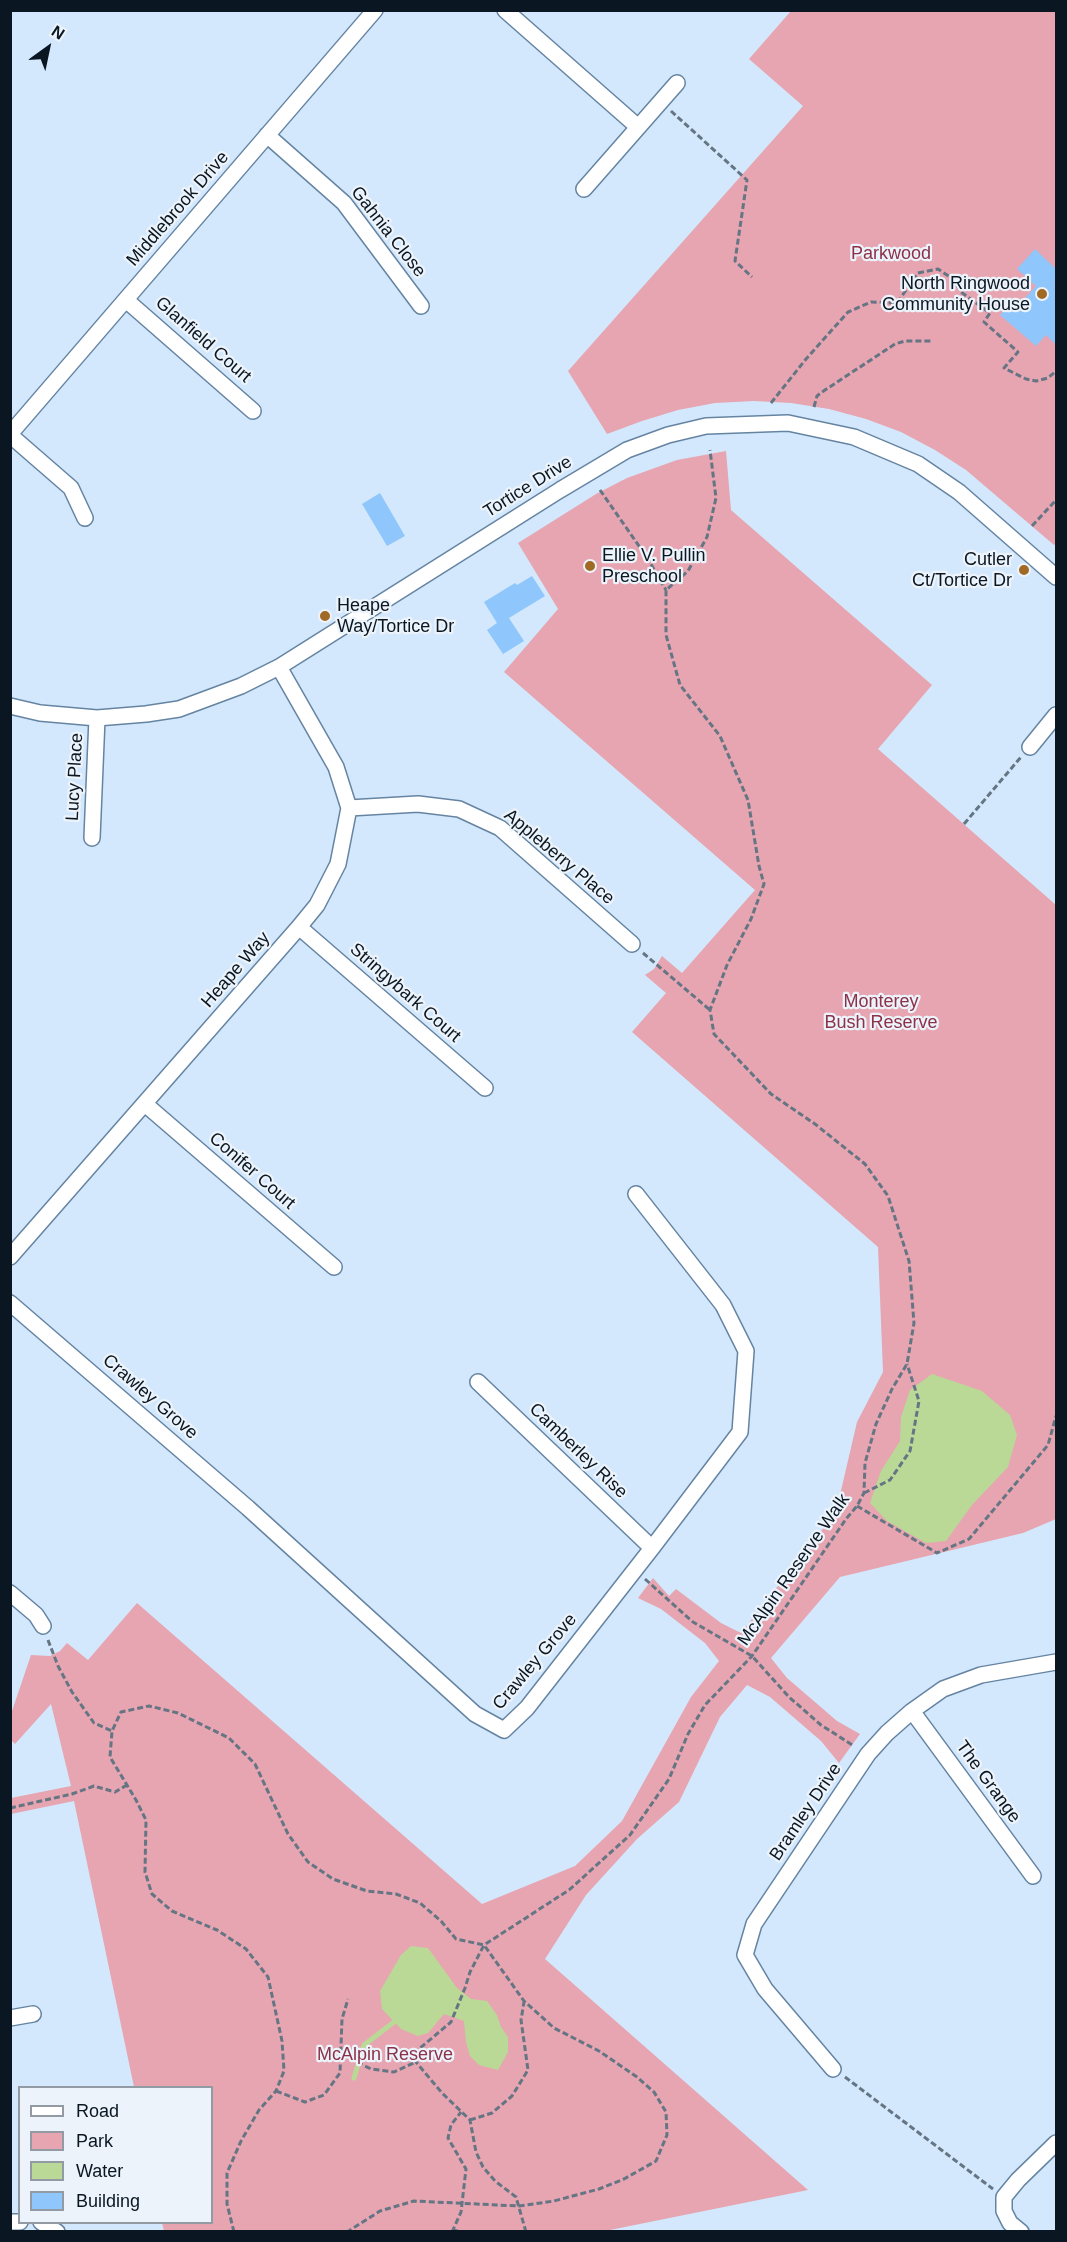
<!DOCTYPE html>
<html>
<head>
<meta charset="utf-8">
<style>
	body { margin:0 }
	#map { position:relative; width:1067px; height:2242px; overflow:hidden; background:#d3e8fc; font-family:Arial,sans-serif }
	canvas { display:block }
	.frame { position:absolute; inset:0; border:12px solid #0a1621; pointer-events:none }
	.legend { position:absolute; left:18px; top:2086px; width:195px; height:138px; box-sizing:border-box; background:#ecf3fa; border:2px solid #929ba3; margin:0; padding:8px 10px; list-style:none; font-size:18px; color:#0a1621 }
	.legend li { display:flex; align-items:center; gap:12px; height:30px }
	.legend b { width:30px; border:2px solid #929ba3 }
	.north { position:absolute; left:18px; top:18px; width:60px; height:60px; -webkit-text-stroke:4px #ecf3fa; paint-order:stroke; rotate:33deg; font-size:16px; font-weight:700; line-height:24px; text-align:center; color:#0a1621 }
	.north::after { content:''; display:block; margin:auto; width:21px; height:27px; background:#0a1621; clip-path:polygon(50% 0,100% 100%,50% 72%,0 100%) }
</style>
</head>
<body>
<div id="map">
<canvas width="1067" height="2242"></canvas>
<div class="frame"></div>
<ul class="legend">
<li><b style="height:8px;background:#fff"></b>Road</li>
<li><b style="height:16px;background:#e6a5b0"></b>Park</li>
<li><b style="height:16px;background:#bbd996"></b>Water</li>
<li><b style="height:16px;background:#8fc7fc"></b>Building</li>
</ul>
<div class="north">N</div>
</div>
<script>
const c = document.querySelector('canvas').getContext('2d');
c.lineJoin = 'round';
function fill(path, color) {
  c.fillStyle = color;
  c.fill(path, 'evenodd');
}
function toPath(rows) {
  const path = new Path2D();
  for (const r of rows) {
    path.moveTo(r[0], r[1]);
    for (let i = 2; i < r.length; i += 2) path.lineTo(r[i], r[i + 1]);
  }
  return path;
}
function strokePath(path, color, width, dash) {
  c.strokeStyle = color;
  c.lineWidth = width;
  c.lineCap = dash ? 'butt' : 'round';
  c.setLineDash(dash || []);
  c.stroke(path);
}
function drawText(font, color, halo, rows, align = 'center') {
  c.font = font + ' Arial,sans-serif';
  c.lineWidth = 4.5;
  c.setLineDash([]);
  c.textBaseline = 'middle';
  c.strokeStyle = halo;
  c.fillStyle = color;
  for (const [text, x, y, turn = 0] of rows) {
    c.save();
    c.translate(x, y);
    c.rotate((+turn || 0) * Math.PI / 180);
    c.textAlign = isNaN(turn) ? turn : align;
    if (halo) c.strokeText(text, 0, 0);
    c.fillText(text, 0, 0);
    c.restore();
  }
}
const green = toPath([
	[791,11,1056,11,1056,542,1054,545,966,470,935,450,901,432,866,419,829,409,791,403,754,401,715,403,678,410,642,421,607,434,568,371,803,106,749,59],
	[726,451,731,510,932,685,878,749,1056,905,1056,1519,1023,1533,840,1577,771,1658,787,1678,837,1721,860,1734,839,1763,821,1741,770,1697,747,1685,720,1717,679,1802,637,1839,586,1895,545,1959,808,2190,605,2231,164,2231,162,2223,212,2222,212,2088,134,2087,74,1801,11,1814,11,1798,71,1786,51,1704,15,1744,11,1740,11,1714,31,1655,50,1656,60,1651,67,1643,88,1660,137,1603,482,1904,575,1866,622,1821,691,1697,719,1661,705,1643,661,1609,638,1598,653,1578,669,1596,676,1589,721,1623,741,1633,836,1512,857,1422,883,1372,878,1247,632,1032,666,993,645,975,654,969,662,956,682,973,755,890,504,672,558,609,518,543,596,494,627,478,677,460]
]);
const water = toPath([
	[932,1374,982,1391,1010,1415,1017,1435,1008,1467,972,1505,946,1541,926,1543,887,1521,870,1503,881,1471,900,1441,901,1417,910,1390],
	[411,1946,428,1948,457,1988,471,1999,487,2001,497,2015,501,2027,508,2037,508,2052,498,2070,479,2065,470,2056,466,2042,464,2021,444,2014,428,2033,418,2036,401,2029,382,2009,380,1991,401,1955]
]);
const stream = toPath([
	[354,2078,364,2045,394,2022]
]);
const building = toPath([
	[1035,249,1056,269,1056,345,1046,335,1036,346,1000,315,1012,302,1017,307,1036,286,1017,269],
	[380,493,405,536,387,546,362,504],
	[532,576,545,596,509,618,524,641,503,654,487,630,497,623,484,602,515,583,517,585]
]);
const path = toPath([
	[671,111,747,180,735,261,752,277],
	[771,403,806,359,848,312,871,302,897,303,918,273,938,269,953,279,961,292,990,313,984,322,1018,352,1004,368,1026,379,1036,381,1048,378,1056,371],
	[814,407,817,396,822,392,895,344,905,341,932,341],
	[600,490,648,559,666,590],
	[1032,526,1056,500],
	[964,824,1021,757],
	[643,953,710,1010],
	[864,1493,890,1480,910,1451,919,1401,907,1364],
	[857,1506,937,1553,969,1539,1048,1445,1056,1416],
	[645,1579,693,1622,752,1656,789,1697,821,1725,854,1746],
	[48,1640,58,1666,72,1692,94,1723,112,1731],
	[10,1808,72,1794,94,1786,115,1792,127,1785],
	[341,2054,371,2069,394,2072,416,2062],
	[845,2077,993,2189],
	[276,2091,305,2102,324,2095,340,2073,342,2019,348,1999],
	[470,2120,492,2113,512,2096,528,2070,521,2020,524,2002],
	[453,2230,461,2232],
	[234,2232,227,2204,227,2173,241,2141,259,2110,276,2091,284,2071,282,2041,268,1977,246,1949,217,1930,172,1911,152,1894,145,1872,146,1820,136,1800,110,1757,112,1731,121,1712,149,1706,178,1713,229,1738,255,1764,288,1834,308,1862,333,1879,367,1891,396,1894,420,1903,441,1921,456,1939,484,1945,524,2001,554,2028,599,2051,637,2077,654,2092,666,2112,667,2135,656,2161,624,2179,599,2189,554,2201,519,2206,414,2201,380,2211,347,2232],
	[452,2232,461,2212,466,2169,448,2138,451,2125,461,2112],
	[526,2232,516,2197,495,2181,483,2167,476,2152,470,2120,442,2093,416,2062,419,2049,451,2022,465,1988,470,1972,484,1945,569,1890,630,1835,669,1779,688,1734,705,1705,752,1656,846,1519,857,1506,864,1493,865,1463,876,1424,892,1389,907,1364,914,1323,909,1261,888,1196,865,1164,815,1124,771,1094,714,1034,710,1010,727,965,751,919,764,884,759,866,748,800,720,736,680,685,666,635,666,590,688,571,707,537,716,498,710,450]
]);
const street = toPath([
	[505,10,638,127],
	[267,135,344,203,421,306],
	[584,189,677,83],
	[126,300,253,411],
	[10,434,375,10],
	[10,435,71,488,85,518],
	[10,706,40,713,97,718,146,714,179,709,241,686,279,667,560,490,627,450,668,435,706,426,788,423,854,437,918,464,959,492,1056,577],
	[1030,747,1056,715],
	[349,808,418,804,459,809,500,828,632,944],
	[92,838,97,718],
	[299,927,485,1088],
	[145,1104,334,1267],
	[10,1257,299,927,317,905,338,864,349,808,336,767,279,667],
	[10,1303,248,1508,475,1714,504,1730,527,1708,652,1548,740,1432,746,1351,723,1305,636,1194],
	[478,1382,652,1548],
	[10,1593,36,1615,43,1626],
	[912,1711,1033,1876],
	[10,2018,33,2014],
	[833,2069,765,1989,745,1955,754,1924,868,1754,887,1733,912,1711,943,1689,981,1675,1056,1662],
	[10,2222,20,2222],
	[41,2222,57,2232],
	[1021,2232,1010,2223,1004,2211,1004,2197,1018,2180,1056,2143]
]);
const markers = [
	[1042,294,6,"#a06924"],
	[590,566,6,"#a06924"],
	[1024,570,6,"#a06924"],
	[325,616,6,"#a06924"]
];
const streetNames = [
	["Middlebrook Drive",178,209,-49],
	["Gahnia Close",388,232,52],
	["Glanfield Court",203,340,41],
	["Tortice Drive",528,487,-32],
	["Lucy Place",75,777,-87],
	["Appleberry Place",559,857,40],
	["Heape Way",236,970,-49],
	["Stringybark Court",405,993,41],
	["Conifer Court",252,1171,41],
	["Crawley Grove",150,1397,41],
	["Camberley Rise",578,1451,44],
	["McAlpin Reserve Walk",794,1570,-55],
	["Crawley Grove",535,1662,-50],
	["The Grange",988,1782,54],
	["Bramley Drive",806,1812,-56]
];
const parkNames = [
	["Parkwood",891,254],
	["Monterey",881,1002],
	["Bush Reserve",881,1023],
	["McAlpin Reserve",385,2055]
];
const poiNames = [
	["North Ringwood",1030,284],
	["Community House",1030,305],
	["Ellie V. Pullin",602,556,"left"],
	["Preschool",602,577,"left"],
	["Cutler",1012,560],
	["Ct/Tortice Dr",1012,581],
	["Heape",337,606,"left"],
	["Way/Tortice Dr",337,627,"left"]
];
fill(green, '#e6a5b0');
fill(water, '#bbd996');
strokePath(stream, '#bbd996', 5);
fill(building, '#8fc7fc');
strokePath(street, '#6584a2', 18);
strokePath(path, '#657584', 3, [6, 3]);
strokePath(street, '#fff', 15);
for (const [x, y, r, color] of markers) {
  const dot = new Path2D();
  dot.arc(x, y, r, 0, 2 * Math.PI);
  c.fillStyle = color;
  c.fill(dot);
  strokePath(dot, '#ecf3fa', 2);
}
drawText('18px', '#0a1621', '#ecf3fa', streetNames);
drawText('18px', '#8c3148', '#ecf3fa', parkNames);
drawText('18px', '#0a1621', '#ecf3fa', poiNames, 'right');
</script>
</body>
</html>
